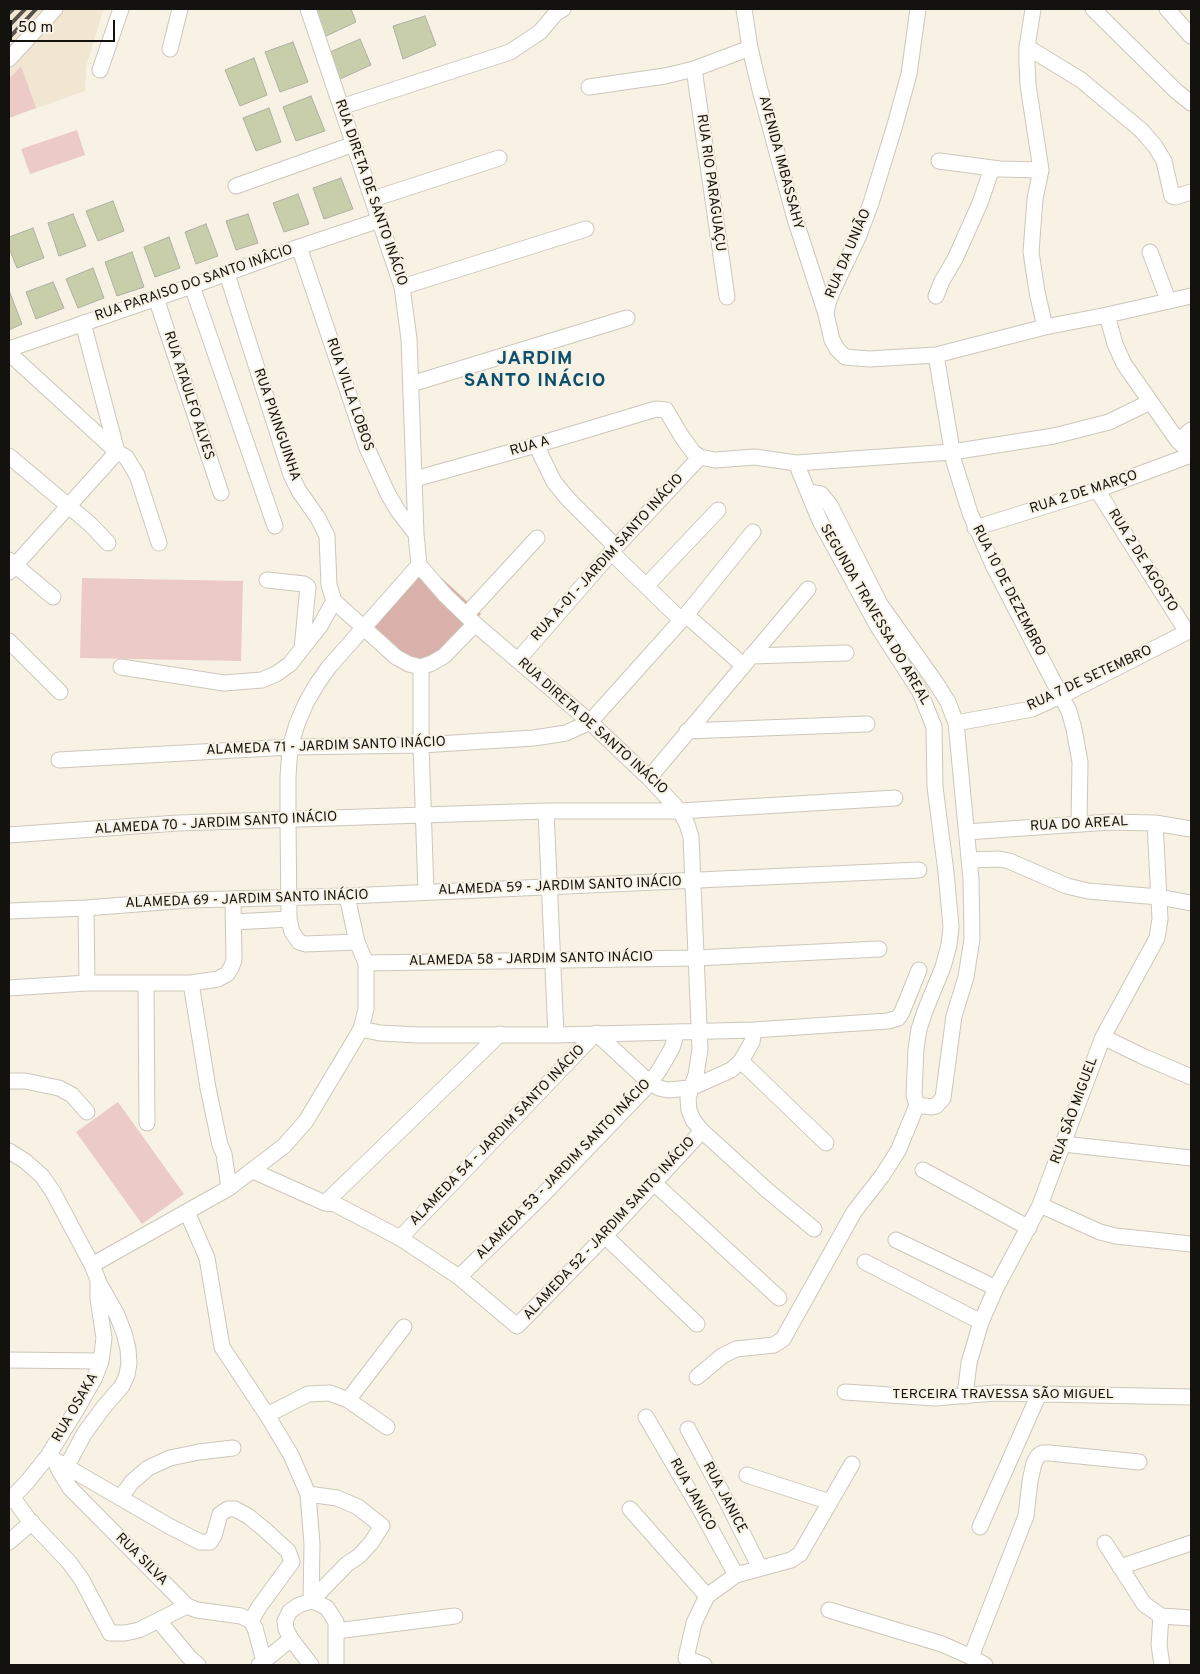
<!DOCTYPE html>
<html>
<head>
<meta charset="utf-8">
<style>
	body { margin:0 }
	#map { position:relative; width:1200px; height:1674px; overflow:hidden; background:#f8f2e5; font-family:Overpass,sans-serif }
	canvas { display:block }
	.frame { position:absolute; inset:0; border:10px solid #14120e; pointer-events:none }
	.scale { position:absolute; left:10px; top:20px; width:105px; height:22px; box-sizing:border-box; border:2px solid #14120e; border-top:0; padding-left:6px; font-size:15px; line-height:18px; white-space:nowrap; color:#14120e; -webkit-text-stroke:4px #f8f2e5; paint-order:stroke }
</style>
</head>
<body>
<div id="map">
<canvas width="1200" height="1674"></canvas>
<div class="frame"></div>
<div class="scale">50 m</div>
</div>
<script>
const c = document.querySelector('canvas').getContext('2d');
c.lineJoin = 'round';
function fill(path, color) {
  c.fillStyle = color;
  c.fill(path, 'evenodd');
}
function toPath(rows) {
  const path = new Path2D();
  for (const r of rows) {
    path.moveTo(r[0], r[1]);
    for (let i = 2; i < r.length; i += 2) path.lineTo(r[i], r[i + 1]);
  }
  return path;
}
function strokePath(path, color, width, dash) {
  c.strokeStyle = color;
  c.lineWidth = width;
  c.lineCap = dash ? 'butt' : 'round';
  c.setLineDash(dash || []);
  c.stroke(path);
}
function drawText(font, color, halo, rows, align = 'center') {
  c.font = font + ' Overpass,sans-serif';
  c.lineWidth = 4;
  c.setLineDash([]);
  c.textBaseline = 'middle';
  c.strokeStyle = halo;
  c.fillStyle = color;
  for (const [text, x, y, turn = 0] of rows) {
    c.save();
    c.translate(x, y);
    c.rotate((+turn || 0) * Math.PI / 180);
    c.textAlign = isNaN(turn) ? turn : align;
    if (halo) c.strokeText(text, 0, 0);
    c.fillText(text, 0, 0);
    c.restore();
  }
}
const built = toPath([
	[9,9,106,9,103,11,86,67,85,91,9,118]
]);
const green = toPath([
	[21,66,36,108,9,118,9,79],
	[77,130,85,155,30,174,21,149],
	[82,578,243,581,241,661,80,658],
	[118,1102,184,1194,142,1224,76,1132]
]);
const forest = toPath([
	[425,563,481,614,443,652,420,662,403,660,365,625]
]);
const building = toPath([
	[314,9,351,9,356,22,324,37,314,9],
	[425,16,436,45,403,59,393,26,425,16],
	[360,39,371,65,340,79,330,52,360,39],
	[293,42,308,82,280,92,265,52,293,42],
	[254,58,267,95,240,106,225,70,254,58],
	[311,96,325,131,296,141,283,107,311,96],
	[269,108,281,142,256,151,243,118,269,108],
	[341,178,353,209,324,219,313,188,341,178],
	[298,194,309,224,284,232,273,203,298,194],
	[113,201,124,231,98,241,86,211,113,201],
	[73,214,86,246,59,256,48,223,73,214],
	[248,214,258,243,236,250,226,221,248,214],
	[206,224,218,256,196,264,185,232,206,224],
	[33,228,44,258,17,268,9,248,9,237,33,228],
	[169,237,180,268,155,277,144,247,169,237],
	[132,252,144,287,117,296,105,262,132,252],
	[93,268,104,298,78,308,66,279,93,268],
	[53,282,64,308,36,319,26,292,53,282],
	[10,293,22,324,9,330,9,294,10,293]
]);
const minor = toPath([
	[308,9,402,287,409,339,416,534,419,565,445,595,475,624,590,722,649,778,680,811,687,824,691,837,700,1049,696,1075,691,1088,688,1099,689,1110,693,1120,702,1131,768,1191,814,1229],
	[744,9,750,48,759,86,795,219,826,314],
	[918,9,909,74,895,125,871,203,859,235,833,290,828,303,826,314,832,340,837,349,845,357,869,359,936,355,1045,327,1107,315,1191,296],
	[1033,9,1027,47,1027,63,1028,85,1041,170,1035,199,1031,252,1037,292,1045,327],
	[1093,9,1176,91,1191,103],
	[1167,9,1191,36],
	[1027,47,1081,80,1141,130,1155,146,1164,161,1172,196,1175,197,1191,192],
	[170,49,180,9],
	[9,59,55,9],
	[694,69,727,297],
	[100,70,121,9],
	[589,87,665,76,694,69,750,48],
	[341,107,510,52,540,32,556,13,563,9],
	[939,161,1000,169,1041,170],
	[236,186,354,144],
	[373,199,499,158],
	[299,247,367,448,388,494,398,511,416,534],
	[1150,252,1168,300],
	[227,274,291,475,299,491,318,518,327,536,329,585,334,601,396,657,409,664,421,667,432,663,444,656,475,624],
	[192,286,275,526],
	[402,287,586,229],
	[936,296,942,281,955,259,980,203,992,168],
	[156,298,221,493],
	[1107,315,1115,344,1124,364,1178,441,1191,452],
	[83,323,117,452,126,457,137,475,159,543],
	[9,349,192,286,299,247,380,220],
	[9,353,117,452,9,572],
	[936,355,954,462,970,513,994,567,1061,696,1069,711,1074,729,1080,762,1079,824],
	[411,384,627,318],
	[1178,441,1191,430],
	[536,445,554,482,568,499,616,547],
	[9,456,90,524,108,543],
	[796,463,820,521,878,627,920,692,934,727,935,787,946,872,951,927,949,945,943,967,925,1011,919,1029,916,1049,914,1095,917,1105,932,1107,936,1106,943,1098,954,1016,966,977,972,939,971,879,956,723,948,702,936,683,880,604,830,505,821,494,809,492],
	[415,479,536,445,656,409,666,410,682,437,693,452,700,457,715,460,755,457,796,463,952,452,1054,436,1109,422,1150,402],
	[1097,490,1187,632],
	[975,528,1097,490,1191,455],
	[611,552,681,620],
	[9,560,53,597],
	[267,580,304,584,308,587,302,649],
	[646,586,718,510],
	[466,615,537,538],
	[686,615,743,665],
	[9,641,60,692],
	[751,656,846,653],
	[518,660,616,547,700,457],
	[121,667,224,683,262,680,276,674,290,664,320,626,334,601],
	[421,667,421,745,426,892],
	[956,723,1032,709,1061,696,1191,630],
	[687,731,867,724],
	[59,760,290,747,421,745,534,738,566,733,590,722,686,615,753,532],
	[649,778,808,589],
	[546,811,556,1035],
	[966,832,1110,822,1155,823,1191,829],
	[9,835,178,823,546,811,680,811,895,798],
	[969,860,999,859,1009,861,1067,886,1088,891,1159,897,1191,903],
	[86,908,87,983],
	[9,911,86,908,189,900,347,896,919,870],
	[234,922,289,919],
	[357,942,305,944,299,942,292,932,289,919,288,820,288,777,290,747,297,724,306,703,317,684,329,667,419,565],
	[366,963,696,958,879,949],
	[146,984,147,1123],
	[9,988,87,983,191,983],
	[361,1029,380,1033,419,1035,556,1035,754,1030,888,1021,898,1018,902,1012,919,970],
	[1103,1037,1142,1056,1191,1077],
	[741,1061,826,1143],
	[9,1081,25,1081,59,1088,72,1095,87,1112],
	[1063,1144,1191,1158],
	[9,1151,25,1161,42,1176,53,1192,92,1265,98,1280,98,1299,104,1338,101,1361,95,1377,78,1407,48,1456,27,1482,9,1501],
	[923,1170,1029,1228],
	[253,1171,325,1203,335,1204,400,1238,459,1277,517,1326,605,1236,702,1131],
	[654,1183,779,1298],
	[229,1188,224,1154,220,1145,208,1088,191,983,218,979,227,974,231,968,234,960,233,899],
	[325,1203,500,1034],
	[1040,1205,1100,1232,1116,1236,1191,1244],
	[187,1212,207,1258,222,1347,267,1415,291,1455,308,1494,312,1544,311,1601],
	[605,1236,697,1324],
	[400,1238,596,1033,650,1083,659,1088,668,1090,691,1088,731,1070,741,1061,752,1042,754,1030],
	[896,1240,996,1288],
	[865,1262,981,1322],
	[92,1265,229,1188,284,1146,306,1121,361,1029,366,1009,366,963,357,942,347,896],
	[459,1277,539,1199,650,1083,660,1069,672,1048,677,1032],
	[9,1360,101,1361],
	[697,1377,722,1356,736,1349,774,1345,783,1339,854,1212,882,1176,898,1151,917,1105],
	[845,1392,935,1398,995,1393,1191,1397],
	[965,1396,969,1363,981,1322,996,1288,1040,1205,1103,1037,1157,938,1160,919,1155,823],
	[348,1400,404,1327],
	[267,1415,308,1394,330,1393,348,1400,387,1427],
	[646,1417,701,1511,736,1575],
	[688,1429,728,1504,760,1568],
	[48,1456,169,1526,200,1542,210,1542,214,1536,220,1514,228,1509,235,1509,248,1516,264,1529,288,1551,292,1562,259,1607,251,1621],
	[55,1461,59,1470,70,1488,187,1606,197,1610,241,1616,251,1621,255,1628,264,1661],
	[67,1466,84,1434,103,1408,122,1386,127,1375,129,1363,128,1349,124,1333,117,1315,99,1283],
	[747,1475,830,1502],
	[308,1494,337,1498,358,1507,382,1526,371,1543,359,1556,347,1564,311,1601],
	[13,1498,29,1520,69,1562,82,1580,110,1633,125,1633,139,1630,187,1606],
	[120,1498,132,1482,148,1468,170,1458,199,1452,233,1448],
	[630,1509,707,1596],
	[980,1527,1039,1394],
	[9,1542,32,1522],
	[1105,1543,1144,1604,1161,1616,1191,1618],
	[1120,1567,1191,1543],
	[829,1610,942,1644,971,1657,985,1665],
	[1161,1616,1159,1645,1162,1665],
	[159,1621,189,1657,198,1665],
	[336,1631,455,1616],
	[291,1639,286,1629,285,1621,290,1611,299,1605,311,1601,320,1604,327,1608,336,1622,336,1665],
	[971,1657,1026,1516,1030,1481,1034,1463,1038,1456,1042,1453,1050,1453,1139,1462],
	[259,1665,291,1639,311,1665],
	[704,1665,686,1658,694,1623,707,1596,736,1575,791,1560,800,1554,852,1464]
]);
const rail = toPath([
	[9,13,13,9],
	[9,26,25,9],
	[9,38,36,9]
]);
const streetNames = [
	["AVENIDA IMBASSAHY",780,163,75],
	["RUA RIO PARAGUAÇU",710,183,82],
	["RUA DIRETA DE SANTO INÁCIO",370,193,71],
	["RUA DA UNIÃO",849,254,-67],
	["RUA PARAISO DO SANTO INÂCIO",194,284,-19],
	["RUA VILLA LOBOS",349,395,71],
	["RUA ATAULFO ALVES",188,396,72],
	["RUA PIXINGUINHA",276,425,71],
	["RUA A",530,447,-16],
	["RUA 2 DE MARÇO",1084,493,-18],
	["RUA A-01 - JARDIM SANTO INÁCIO",608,558,-48],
	["RUA 2 DE AGOSTO",1142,561,58],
	["RUA 10 DE DEZEMBRO",1008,591,63],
	["SEGUNDA TRAVESSA DO AREAL",874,615,60],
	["RUA 7 DE SETEMBRO",1090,679,-25],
	["RUA DIRETA DE SANTO INÁCIO",592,727,42],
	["ALAMEDA 71 - JARDIM SANTO INÁCIO",326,747,-2],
	["ALAMEDA 70 - JARDIM SANTO INÁCIO",216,824,-3],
	["RUA DO AREAL",1079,825,-3],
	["ALAMEDA 59 - JARDIM SANTO INÁCIO",560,887,-2],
	["ALAMEDA 69 - JARDIM SANTO INÁCIO",247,900,-2],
	["ALAMEDA 58 - JARDIM SANTO INÁCIO",531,960,-1],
	["RUA SÃO MIGUEL",1075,1111,-70],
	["ALAMEDA 54 - JARDIM SANTO INÁCIO",498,1136,-46],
	["ALAMEDA 53 - JARDIM SANTO INÁCIO",564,1170,-46],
	["ALAMEDA 52 - JARDIM SANTO INÁCIO",610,1229,-47],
	["TERCEIRA TRAVESSA SÃO MIGUEL",1003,1395],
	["RUA OSAKA",76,1408,-60],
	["RUA JANICO",692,1495,61],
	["RUA JANICE",724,1498,62],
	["RUA SILVA",141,1560,45]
];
const districtNames = [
	["JARDIM",535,360],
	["SANTO INÁCIO",535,382]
];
fill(built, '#f0e6d2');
fill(green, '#eccac5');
fill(forest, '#d9b0aa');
fill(building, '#c8ceaa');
strokePath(building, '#aeb0a3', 1);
strokePath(minor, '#cdc7bb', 17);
strokePath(minor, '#fff', 15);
strokePath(rail, '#54514a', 4);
drawText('14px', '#14120e', '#f8f2e5', streetNames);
c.letterSpacing = '1px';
drawText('bold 19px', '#0c506e', '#f8f2e5', districtNames);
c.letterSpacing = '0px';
</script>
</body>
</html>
